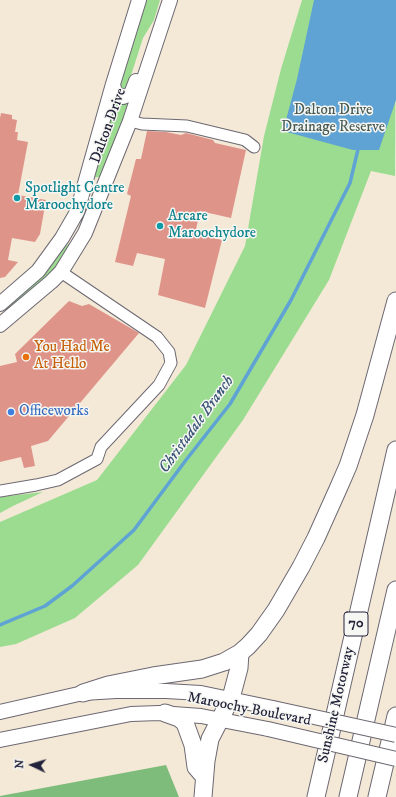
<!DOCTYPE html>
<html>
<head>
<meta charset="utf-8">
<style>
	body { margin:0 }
	#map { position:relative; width:396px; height:797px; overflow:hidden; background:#f4e9d7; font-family:"IM FELL DW Pica",serif }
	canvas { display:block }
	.north { position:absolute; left:12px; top:745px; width:40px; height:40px; -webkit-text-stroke:3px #f6f6f2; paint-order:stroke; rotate:274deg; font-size:11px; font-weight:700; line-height:16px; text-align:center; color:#22223b }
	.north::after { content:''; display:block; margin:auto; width:14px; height:18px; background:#22223b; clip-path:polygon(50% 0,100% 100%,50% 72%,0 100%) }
</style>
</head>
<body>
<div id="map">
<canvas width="396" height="797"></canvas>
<div class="north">N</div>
</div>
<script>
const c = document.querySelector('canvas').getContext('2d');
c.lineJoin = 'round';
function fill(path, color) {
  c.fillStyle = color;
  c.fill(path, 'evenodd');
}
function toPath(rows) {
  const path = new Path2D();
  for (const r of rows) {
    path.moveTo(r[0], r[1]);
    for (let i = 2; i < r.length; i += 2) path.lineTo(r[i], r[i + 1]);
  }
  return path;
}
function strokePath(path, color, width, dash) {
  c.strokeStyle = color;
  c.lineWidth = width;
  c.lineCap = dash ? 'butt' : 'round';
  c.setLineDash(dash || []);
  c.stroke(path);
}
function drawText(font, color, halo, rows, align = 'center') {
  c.font = font + ' "IM FELL DW Pica",serif';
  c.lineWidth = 3;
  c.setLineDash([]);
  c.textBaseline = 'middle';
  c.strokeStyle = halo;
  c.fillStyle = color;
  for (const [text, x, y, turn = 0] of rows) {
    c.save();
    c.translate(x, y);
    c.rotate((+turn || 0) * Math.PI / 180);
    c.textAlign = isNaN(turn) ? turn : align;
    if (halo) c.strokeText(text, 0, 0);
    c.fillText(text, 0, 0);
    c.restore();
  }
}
const green = toPath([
	[145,0,160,0,154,20,143,38,127,88,123,91,118,84],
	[302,0,396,0,395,176,371,171,329,280,243,420,138,565,75,618,16,644,0,647,0,522,97,480,186,365,245,246,264,136,281,69],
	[115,98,133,98,102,179,98,177,92,178],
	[86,215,89,217,60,263,38,287,6,311,5,308,58,253,73,240],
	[43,492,13,506,0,513,0,497]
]);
const forest = toPath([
	[166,765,179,797,0,797,0,796]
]);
const water = toPath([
	[314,0,396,0,396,100,379,150,353,150,283,131,297,79]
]);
const stream = toPath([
	[0,625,45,606,72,586,134,530,186,460,230,404,291,300,350,183,359,145]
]);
const building = toPath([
	[1,113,12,115,12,119,17,120,15,132,18,132,17,140,28,142,18,195,46,200,40,234,35,242,12,238,8,260,18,262,5,277,0,278,0,118],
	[147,131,166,132,181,135,186,133,213,140,215,143,246,150,231,218,200,211,195,234,222,240,205,308,158,295,165,259,137,253,133,266,115,262,131,196,127,194,136,159,141,159],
	[69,301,82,306,89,304,139,333,48,441,31,446,35,466,24,468,21,457,0,462,0,366,17,362,15,354]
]);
const minor = toPath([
	[130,121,142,124,187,126,245,140,254,147],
	[0,491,36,485,58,480,97,459,101,447,159,385,171,363,169,352,157,337,61,272]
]);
const major = toPath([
	[113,84,115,93,123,97,131,94,136,81],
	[0,304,38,271,62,238,77,212,113,84,139,0],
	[0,325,51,282,61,272,85,233,130,121,170,0],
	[0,712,83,693,116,691,166,691,201,693,273,708],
	[0,740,131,714,159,713,201,716,268,729]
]);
const highway = toPath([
	[83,693,108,685,153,676,202,669,224,662,240,653,248,646,259,634,276,610,301,567,316,538,338,489,348,466,365,415,396,301],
	[165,713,179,718,185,723,193,745,196,767,202,774],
	[203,797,206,761,210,739,231,698,239,668,240,653],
	[316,797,396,450],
	[348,797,396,590],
	[377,797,396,716]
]);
const majorBridge = toPath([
	[273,708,396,735],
	[268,729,396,759]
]);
const markers = [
	[17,198,4,"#0f9aa8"],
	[160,226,4,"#0f9aa8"],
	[26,357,4,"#e8710a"],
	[11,412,4,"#3f7fe0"]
];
const shields = [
	[356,624,24]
];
const shieldNames = [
	["70",356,624]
];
const parkNames = [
	["Dalton Drive",333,111],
	["Drainage Reserve",333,128]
];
const streetNames = [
	["Dalton Drive",109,126,-70],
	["Sunshine Motorway",337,705,-77],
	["Maroochy Boulevard",249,710,11]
];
const cultureNames = [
	["Spotlight Centre",25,189],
	["Maroochydore",25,206],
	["Arcare",168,217],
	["Maroochydore",168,234]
];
const foodNames = [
	["You Had Me",34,348],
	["At Hello",34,365]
];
const shopNames = [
	["Officeworks",19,412]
];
const waterNames = [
	["Christadale Branch",197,425,-54]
];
fill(green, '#9cdc91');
fill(forest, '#7dbc7b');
fill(water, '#5fa3d4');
strokePath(stream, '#5fa3d4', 3.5);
fill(building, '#df948a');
strokePath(minor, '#6c6872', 13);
strokePath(major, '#6c6872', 16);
strokePath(highway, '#6c6872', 19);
strokePath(minor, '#fff', 11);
strokePath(major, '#fff', 14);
strokePath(highway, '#fff', 17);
strokePath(majorBridge, '#6c6872', 16, []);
strokePath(majorBridge, '#fff', 14);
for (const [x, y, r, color] of markers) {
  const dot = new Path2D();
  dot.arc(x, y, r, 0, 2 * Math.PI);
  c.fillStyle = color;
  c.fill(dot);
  strokePath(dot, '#f6f6f2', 1.5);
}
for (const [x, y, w] of shields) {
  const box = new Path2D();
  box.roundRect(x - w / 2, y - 12, w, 24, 3);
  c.fillStyle = '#f6f6f2';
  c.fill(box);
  strokePath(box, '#22223b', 1);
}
drawText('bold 14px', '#22223b', null, shieldNames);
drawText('15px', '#475a55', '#f6f6f2', parkNames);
drawText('15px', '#22223b', '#f6f6f2', streetNames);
drawText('15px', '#0d838f', '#f6f6f2', cultureNames, 'left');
drawText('15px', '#c56008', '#f6f6f2', foodNames, 'left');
drawText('15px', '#366cbe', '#f6f6f2', shopNames, 'left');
drawText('italic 16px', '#3a5678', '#f6f6f2', waterNames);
</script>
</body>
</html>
